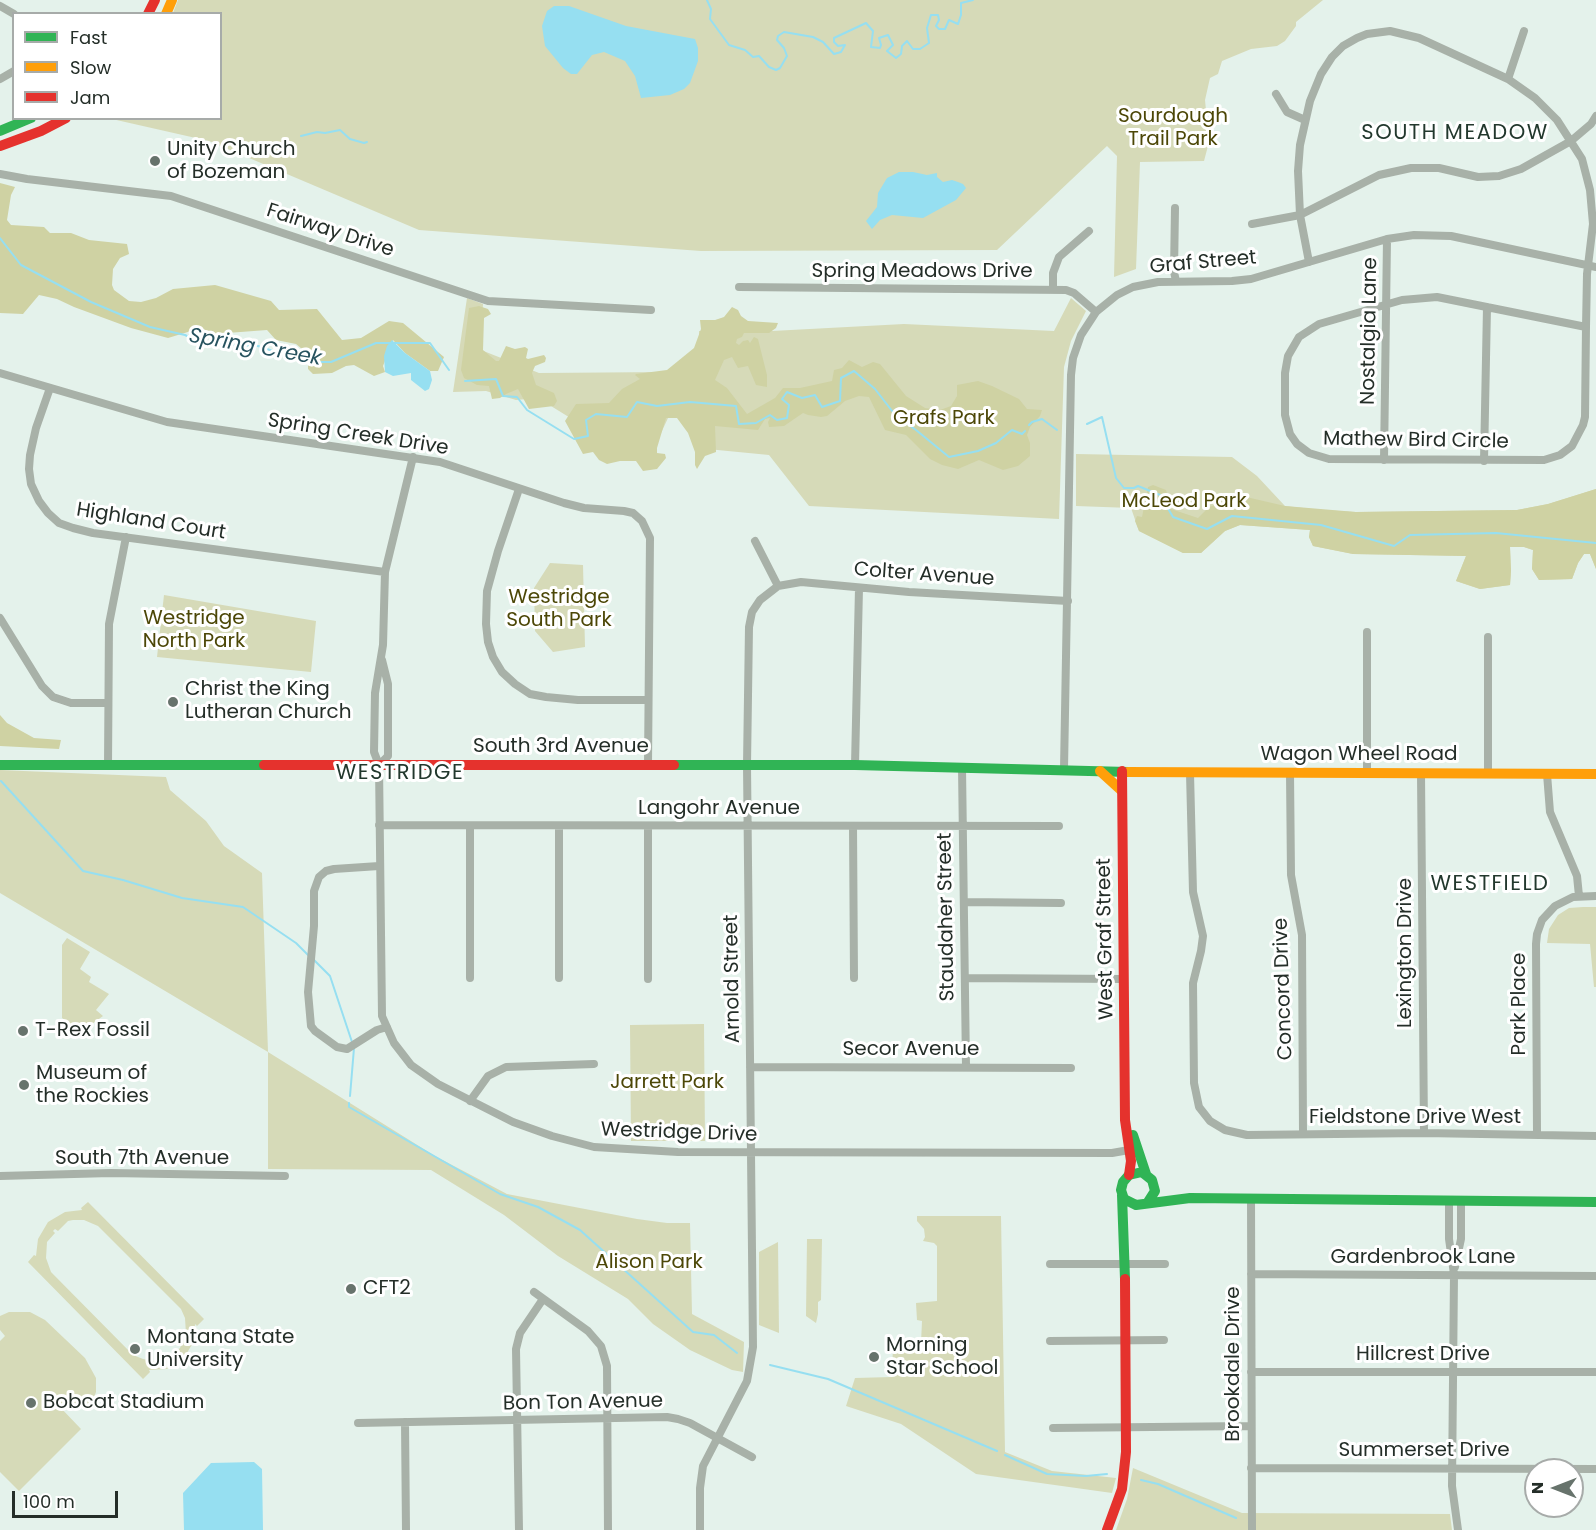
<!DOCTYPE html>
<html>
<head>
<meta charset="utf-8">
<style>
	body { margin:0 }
	#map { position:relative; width:1596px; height:1530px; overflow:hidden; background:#e4f2eb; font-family:Poppins,sans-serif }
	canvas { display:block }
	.legend { position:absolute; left:12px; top:12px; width:210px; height:108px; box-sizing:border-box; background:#fff; border:2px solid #a7aba9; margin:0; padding:8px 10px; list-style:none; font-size:18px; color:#242e28 }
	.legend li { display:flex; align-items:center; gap:12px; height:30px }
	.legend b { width:30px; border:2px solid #a7aba9 }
	.north { position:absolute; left:1524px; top:1458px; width:60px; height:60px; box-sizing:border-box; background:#fff; border:2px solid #a7aba9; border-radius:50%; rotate:270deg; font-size:16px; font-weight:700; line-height:24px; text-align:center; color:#242e28 }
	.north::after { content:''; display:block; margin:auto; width:21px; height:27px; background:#67736c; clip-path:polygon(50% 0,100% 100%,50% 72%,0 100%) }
	.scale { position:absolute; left:12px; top:1491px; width:106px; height:27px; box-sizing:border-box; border:3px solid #242e28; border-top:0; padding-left:8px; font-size:18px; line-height:21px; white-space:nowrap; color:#242e28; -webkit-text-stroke:4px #fff; paint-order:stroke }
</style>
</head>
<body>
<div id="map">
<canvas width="1596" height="1530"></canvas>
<ul class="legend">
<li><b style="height:8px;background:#30b455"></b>Fast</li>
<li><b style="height:8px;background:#ff9f0a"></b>Slow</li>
<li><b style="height:8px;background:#e5322d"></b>Jam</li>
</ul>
<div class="north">N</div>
<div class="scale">100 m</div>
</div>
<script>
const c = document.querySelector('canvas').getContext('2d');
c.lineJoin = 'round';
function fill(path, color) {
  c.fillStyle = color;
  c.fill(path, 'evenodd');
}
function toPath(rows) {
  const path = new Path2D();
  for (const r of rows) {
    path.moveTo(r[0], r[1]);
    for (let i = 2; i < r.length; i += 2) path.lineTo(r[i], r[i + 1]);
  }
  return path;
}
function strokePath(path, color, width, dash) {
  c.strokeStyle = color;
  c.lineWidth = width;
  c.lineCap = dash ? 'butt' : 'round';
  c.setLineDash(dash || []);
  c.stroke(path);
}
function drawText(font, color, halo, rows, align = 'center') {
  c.font = font + ' Poppins,sans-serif';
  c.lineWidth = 6;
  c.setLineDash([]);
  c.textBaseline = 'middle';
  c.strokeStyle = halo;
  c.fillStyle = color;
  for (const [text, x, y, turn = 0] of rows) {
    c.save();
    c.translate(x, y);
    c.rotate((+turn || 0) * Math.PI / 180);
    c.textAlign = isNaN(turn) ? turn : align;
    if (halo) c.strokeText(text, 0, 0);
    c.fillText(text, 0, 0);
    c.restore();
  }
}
const green = toPath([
	[178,0,1323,0,1296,22,1296,26,1285,41,1277,46,1251,49,1222,61,1218,74,1210,78,1205,100,1209,142,1204,161,1140,162,1136,269,1114,277,1117,156,1107,146,997,250,701,251,419,230,209,141,112,119,220,118,220,14,173,13],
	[467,298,483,304,481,350,539,373,667,372,699,352,699,331,753,332,904,324,1054,331,1071,298,1086,311,1071,341,1064,367,1059,519,809,506,769,455,697,448,689,430,678,415,668,418,655,446,572,419,538,398,516,400,486,391,453,392],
	[1076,454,1232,457,1257,476,1285,506,1322,510,1356,512,1517,510,1548,504,1596,489,1596,569,1590,554,1584,554,1578,563,1572,579,1539,580,1532,569,1533,550,1524,547,1510,547,1511,571,1510,585,1480,589,1456,581,1466,556,1353,554,1313,546,1309,537,1310,530,1240,525,1225,531,1201,553,1183,553,1139,531,1131,508,1076,506],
	[550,563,583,565,585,647,553,652,535,631,534,588],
	[164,595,316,621,311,672,157,657],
	[0,770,166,777,170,790,206,821,224,846,262,873,268,1052,435,1156,507,1194,637,1219,667,1223,690,1223,692,1314,744,1342,743,1372,732,1370,690,1350,653,1324,628,1299,558,1256,504,1215,431,1170,268,1169,268,1052,0,893],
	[1583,907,1596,907,1596,987,1594,987,1590,944,1547,943,1549,929,1558,915,1569,908],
	[67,938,90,952,80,969,91,977,89,982,109,994,96,1010,103,1016,74,1037,70,1024,62,1018,62,945],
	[704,1024,705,1141,631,1141,630,1025],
	[88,1202,204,1319,197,1326,195,1324,194,1341,184,1358,167,1369,149,1370,150,1372,143,1379,28,1262,34,1255,36,1256,38,1239,48,1222,65,1212,82,1210,81,1208],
	[73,1220,84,1220,98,1226,181,1309,185,1318,186,1334,180,1348,172,1355,163,1360,153,1361,143,1359,133,1355,51,1272,46,1258,47,1242,55,1233,53,1231,55,1229,58,1231,68,1221],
	[917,1216,1001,1216,1005,1452,1052,1471,1116,1478,1112,1493,976,1474,901,1424,846,1406,855,1378,892,1377,893,1344,921,1343,922,1321,917,1320,916,1303,937,1301,937,1246,934,1243,923,1241,925,1237,924,1229,917,1221],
	[807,1239,822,1239,821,1300,818,1302,818,1314,816,1323,806,1316],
	[778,1242,779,1333,759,1325,759,1252],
	[9,1312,30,1312,45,1320,85,1358,96,1378,96,1392,89,1410,66,1399,59,1406,81,1429,19,1491,0,1472,0,1341,5,1336,0,1330,0,1316],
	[1133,1468,1242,1513,1450,1514,1452,1530,1116,1530,1127,1499]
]);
const forest = toPath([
	[0,183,15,187,11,195,7,220,11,225,44,227,50,233,71,233,89,240,127,244,129,254,120,258,113,269,112,285,114,290,129,301,141,302,156,298,173,289,215,285,271,301,279,310,317,309,342,340,361,338,389,321,403,323,444,357,438,371,430,371,405,353,393,340,383,366,385,372,374,376,354,365,346,366,332,373,313,374,308,369,308,354,296,344,276,340,267,330,214,334,201,328,168,338,131,328,74,307,57,299,39,295,23,314,0,313],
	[479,306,488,309,491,314,484,318,483,350,496,361,499,361,506,346,515,349,525,347,528,349,526,358,528,359,544,355,546,358,545,362,535,366,532,373,536,385,554,393,557,401,554,406,529,409,518,389,506,394,500,398,492,399,489,386,477,385,464,378,461,370,469,308],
	[732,307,738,310,741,316,748,321,778,323,776,328,769,333,744,333,742,337,737,339,736,343,739,345,743,341,748,340,750,343,754,337,758,339,767,375,767,387,756,385,748,366,738,368,732,357,724,360,715,380,727,388,747,414,775,398,783,388,800,388,832,381,834,370,842,368,849,360,862,367,873,362,880,364,906,396,925,408,940,410,951,406,957,396,957,385,978,381,992,386,1019,399,1027,409,1042,410,1040,416,1030,427,1027,435,1030,443,1030,456,1018,466,1003,470,979,460,958,469,942,465,930,459,906,435,885,430,869,397,859,396,845,401,827,416,821,417,808,415,803,413,784,426,769,427,768,422,770,418,765,419,758,430,715,426,716,452,705,456,697,469,695,465,695,452,688,433,677,418,666,418,657,448,657,453,665,454,666,458,657,469,643,471,636,461,620,461,607,464,599,460,593,452,583,454,565,421,576,404,609,403,622,389,640,379,635,375,636,374,667,370,694,348,701,329,700,320,715,320,724,317],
	[1153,485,1166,490,1171,509,1198,518,1209,507,1218,504,1224,505,1242,496,1285,506,1356,512,1517,510,1548,504,1596,489,1596,569,1590,554,1584,554,1578,563,1572,579,1539,580,1532,569,1533,550,1524,547,1510,547,1511,571,1510,585,1480,589,1456,581,1466,556,1353,554,1313,546,1309,537,1310,530,1240,525,1225,531,1201,553,1183,553,1139,531,1135,521,1137,516,1142,517,1148,487],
	[0,715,7,723,34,738,61,740,59,749,0,746]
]);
const water = toPath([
	[554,6,569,6,626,26,695,39,698,48,698,61,690,83,684,89,670,95,641,98,635,76,625,61,604,52,592,55,577,74,571,74,563,68,545,46,542,26,547,11],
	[899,172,913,172,927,175,937,173,937,177,943,182,952,180,958,182,963,184,966,188,956,200,923,218,892,215,880,220,872,229,866,221,877,207,878,193,887,178],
	[392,340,405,353,430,371,432,380,429,389,425,391,411,380,411,373,393,376,385,372,384,356,387,346],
	[254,1462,262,1469,263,1530,184,1530,183,1493,211,1463]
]);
const stream = toPath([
	[707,0,711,9,710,19,729,45,745,50,753,57,759,56,769,67,776,70,780,68,787,56,784,48,777,40,778,36,784,32,813,37,823,42,834,54,841,52,845,45,838,46,834,42,834,38,866,23,873,31,871,47,880,48,881,45,879,38,888,35,893,45,887,51,896,58,901,54,902,46,907,41,913,49,920,49,929,43,927,28,931,15,938,15,939,20,936,26,939,29,945,29,949,20,958,24,961,15,961,3,973,0],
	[301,136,317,132,325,133,340,130,350,139,364,143,367,142],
	[0,238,21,265,91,302,150,327,185,335,201,343,258,346,306,362,331,362,376,343,430,343,449,370],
	[465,381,496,379,503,396,517,397,527,410,574,439,588,436,586,420,596,414,627,417,637,402,657,406,690,402,736,406,739,424,756,423,770,415,777,420,787,418,789,405,782,399,787,392,802,398,815,395,822,407,840,401,841,378,854,371,875,389,896,416,916,430,949,457,978,451,996,443,1012,430,1022,434,1025,431],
	[1087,424,1102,417,1116,478,1124,488,1134,488,1138,486,1160,495,1173,517,1207,529,1232,516,1321,525,1394,546,1410,535,1496,533,1596,543],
	[1029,425,1032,422,1042,419,1057,430],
	[1,781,83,871,123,880,182,898,243,907,296,943,308,955],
	[314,960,330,976,352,1042],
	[350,1096,354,1048],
	[349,1103,349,1107,500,1194,538,1207,580,1230,693,1332,714,1335,737,1353],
	[770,1365,828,1379,997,1451],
	[1005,1455,1047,1474,1086,1476,1107,1474],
	[1141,1480,1158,1484,1236,1518]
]);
const street = toPath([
	[0,6,14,14],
	[0,79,14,71],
	[1508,79,1524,31],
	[1276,94,1287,112,1305,120],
	[0,174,27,179,171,196,488,301,651,310],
	[1175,208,1174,272,1176,281],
	[1252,224,1300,215,1379,175,1411,168,1439,168,1478,177,1499,176,1521,169,1571,141,1591,124,1596,116],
	[1309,262,1300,215,1298,171,1300,145,1310,101,1321,74,1332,57,1343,46,1357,38,1367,34,1390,31,1419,38,1508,79,1535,98,1557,120,1582,159,1590,190,1593,224,1587,274,1586,327,1585,417,1583,425,1572,446,1560,455,1544,460,1329,459,1309,453,1297,444,1290,434,1285,415,1285,373,1288,356,1299,337,1319,324,1402,300,1437,297,1586,327],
	[739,287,1066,290,1074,293,1096,312],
	[1053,289,1053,273,1059,257,1089,231],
	[0,373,167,422,440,462,564,503,584,508,624,511,633,513,642,521,650,538,648,765],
	[50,388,36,428,30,455,29,469,31,484,39,501,48,513,59,523,73,528,93,533,385,572],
	[413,457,385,572,383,645,375,693,374,752,379,765,382,1016,394,1043,411,1065,438,1084,513,1122,552,1136,594,1147,678,1152,1112,1153,1129,1150],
	[1384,460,1387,239],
	[1484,461,1487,307],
	[519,489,498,551,487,591,486,624,488,642,493,657,502,672,515,684,530,694,546,697,578,700,647,700],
	[755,541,778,586],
	[0,618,42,686,53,697,71,703,108,703],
	[1367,632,1367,773],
	[1488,637,1488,773],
	[108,765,109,624,126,537],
	[379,765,388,756,388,684,382,660],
	[855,765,859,588],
	[962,767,966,1067],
	[1064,769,1071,375,1073,358,1081,335,1096,312,1117,295,1133,287,1158,282,1232,281,1251,279,1387,239,1414,235,1451,236,1596,267],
	[1190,773,1193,892,1203,936,1201,951,1193,983,1194,1083,1199,1107,1210,1121,1225,1130,1247,1135,1424,1133,1596,1136],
	[1290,773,1291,875,1302,935,1303,1133],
	[1421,773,1424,1133],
	[1547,774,1550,812,1577,876,1579,896],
	[379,825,1059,826],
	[470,826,470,978],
	[559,826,559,978],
	[648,826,648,979],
	[853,826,854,978],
	[379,866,334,869,326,871,319,877,314,891,314,926,308,992,311,1026,315,1031,337,1047,347,1049,377,1030,387,1027],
	[964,902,1061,903],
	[965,978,1124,979],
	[750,1067,1071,1068],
	[470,1101,488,1076,506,1067,594,1064],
	[1537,1135,1536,944,1537,934,1542,920,1555,906,1573,897,1596,896],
	[0,1176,111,1173,285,1176],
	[1251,1198,1252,1530],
	[1449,1200,1449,1239,1454,1274,1452,1486,1458,1530],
	[1050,1264,1165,1264],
	[1455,1267,1461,1239,1461,1200],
	[1251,1274,1596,1276],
	[534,1292,588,1331,601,1346,607,1366,608,1530],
	[1050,1341,1164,1340],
	[1251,1372,1596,1372],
	[405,1422,406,1530],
	[358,1423,667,1417,678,1419,690,1423,752,1457],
	[1053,1428,1251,1426],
	[1251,1468,1596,1469],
	[519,1530,516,1349,520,1333,543,1299],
	[700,1530,700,1488,703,1466,747,1381,753,1347,747,765,749,627,752,612,760,600,778,586,801,582,909,592,1068,601]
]);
const fast = toPath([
	[0,131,31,118],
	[0,765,264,765],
	[674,765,855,765,1128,772],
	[1133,1135,1146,1174],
	[1122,1195,1125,1279],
	[1148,1202,1155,1191,1152,1180,1142,1172,1129,1175,1123,1182,1121,1190,1124,1199,1136,1205,1190,1198,1596,1202]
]);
const slow = toPath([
	[166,14,172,0],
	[1100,771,1122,791],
	[1128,772,1596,774]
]);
const jam = toPath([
	[148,14,155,0],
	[0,146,41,131,66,118],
	[264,765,674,765],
	[1122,771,1125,1120,1131,1161,1129,1175],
	[1107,1530,1122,1489,1126,1452,1125,1279]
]);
const markers = [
	[155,161,6,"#67736c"],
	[173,702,6,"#67736c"],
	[23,1031,6,"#67736c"],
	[24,1085,6,"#67736c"],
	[351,1289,6,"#67736c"],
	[135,1349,6,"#67736c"],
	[874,1357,6,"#67736c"],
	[31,1403,6,"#67736c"]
];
const parkNames = [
	["Sourdough",1173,117],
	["Trail Park",1173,140],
	["Grafs Park",944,419],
	["McLeod Park",1184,502],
	["Westridge",559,598],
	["South Park",559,621],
	["Westridge",194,619],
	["North Park",194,642],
	["Jarrett Park",667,1083],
	["Alison Park",649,1263]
];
const poiNames = [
	["Unity Church",167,150],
	["of Bozeman",167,173],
	["Christ the King",185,690],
	["Lutheran Church",185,713],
	["T-Rex Fossil",35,1031],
	["Museum of",36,1074],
	["the Rockies",36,1097],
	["CFT2",363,1289],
	["Montana State",147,1338],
	["University",147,1361],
	["Morning",886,1346],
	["Star School",886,1369],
	["Bobcat Stadium",43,1403]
];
const streetNames = [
	["Fairway Drive",330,231,18],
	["Graf Street",1203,263,-5],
	["Spring Meadows Drive",922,272],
	["Nostalgia Lane",1370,331,-89],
	["Spring Creek Drive",358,435,9],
	["Mathew Bird Circle",1416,441,1],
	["Highland Court",151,522,9],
	["Colter Avenue",924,575,4],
	["South 3rd Avenue",561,747],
	["Wagon Wheel Road",1359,755],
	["Langohr Avenue",719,809],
	["Staudaher Street",947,917,-91],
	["West Graf Street",1106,939,-91],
	["Lexington Drive",1406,953,-90],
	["Arnold Street",733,979,-91],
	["Concord Drive",1284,989,-92],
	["Park Place",1520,1004,-90],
	["Secor Avenue",911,1050],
	["Fieldstone Drive West",1415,1118],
	["Westridge Drive",679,1133,2],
	["South 7th Avenue",142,1159],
	["Gardenbrook Lane",1423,1258],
	["Hillcrest Drive",1423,1355],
	["Brookdale Drive",1234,1364,-90],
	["Bon Ton Avenue",583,1403,-1],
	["Summerset Drive",1424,1451]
];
const neighbourhoodNames = [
	["SOUTH MEADOW",1455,134],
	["WESTRIDGE",400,774],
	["WESTFIELD",1490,885]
];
const waterNames = [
	["Spring Creek",255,348,10]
];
fill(green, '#d6dab8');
fill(forest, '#cfd2a3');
fill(water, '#96dff1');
strokePath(stream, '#96dff1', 2);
strokePath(street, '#a8b1a8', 8);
strokePath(fast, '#30b455', 10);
strokePath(slow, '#ff9f0a', 10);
strokePath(jam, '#e5322d', 10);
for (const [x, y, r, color] of markers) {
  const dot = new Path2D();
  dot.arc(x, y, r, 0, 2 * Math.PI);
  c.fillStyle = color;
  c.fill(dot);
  strokePath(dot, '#fff', 2);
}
drawText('20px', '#4c4707', '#fff', parkNames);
drawText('20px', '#242e28', '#fff', poiNames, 'left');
drawText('20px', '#242e28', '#fff', streetNames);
c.letterSpacing = '1.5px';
drawText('21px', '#22382d', '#fff', neighbourhoodNames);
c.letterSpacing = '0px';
drawText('italic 21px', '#27535f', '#fff', waterNames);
</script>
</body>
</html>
